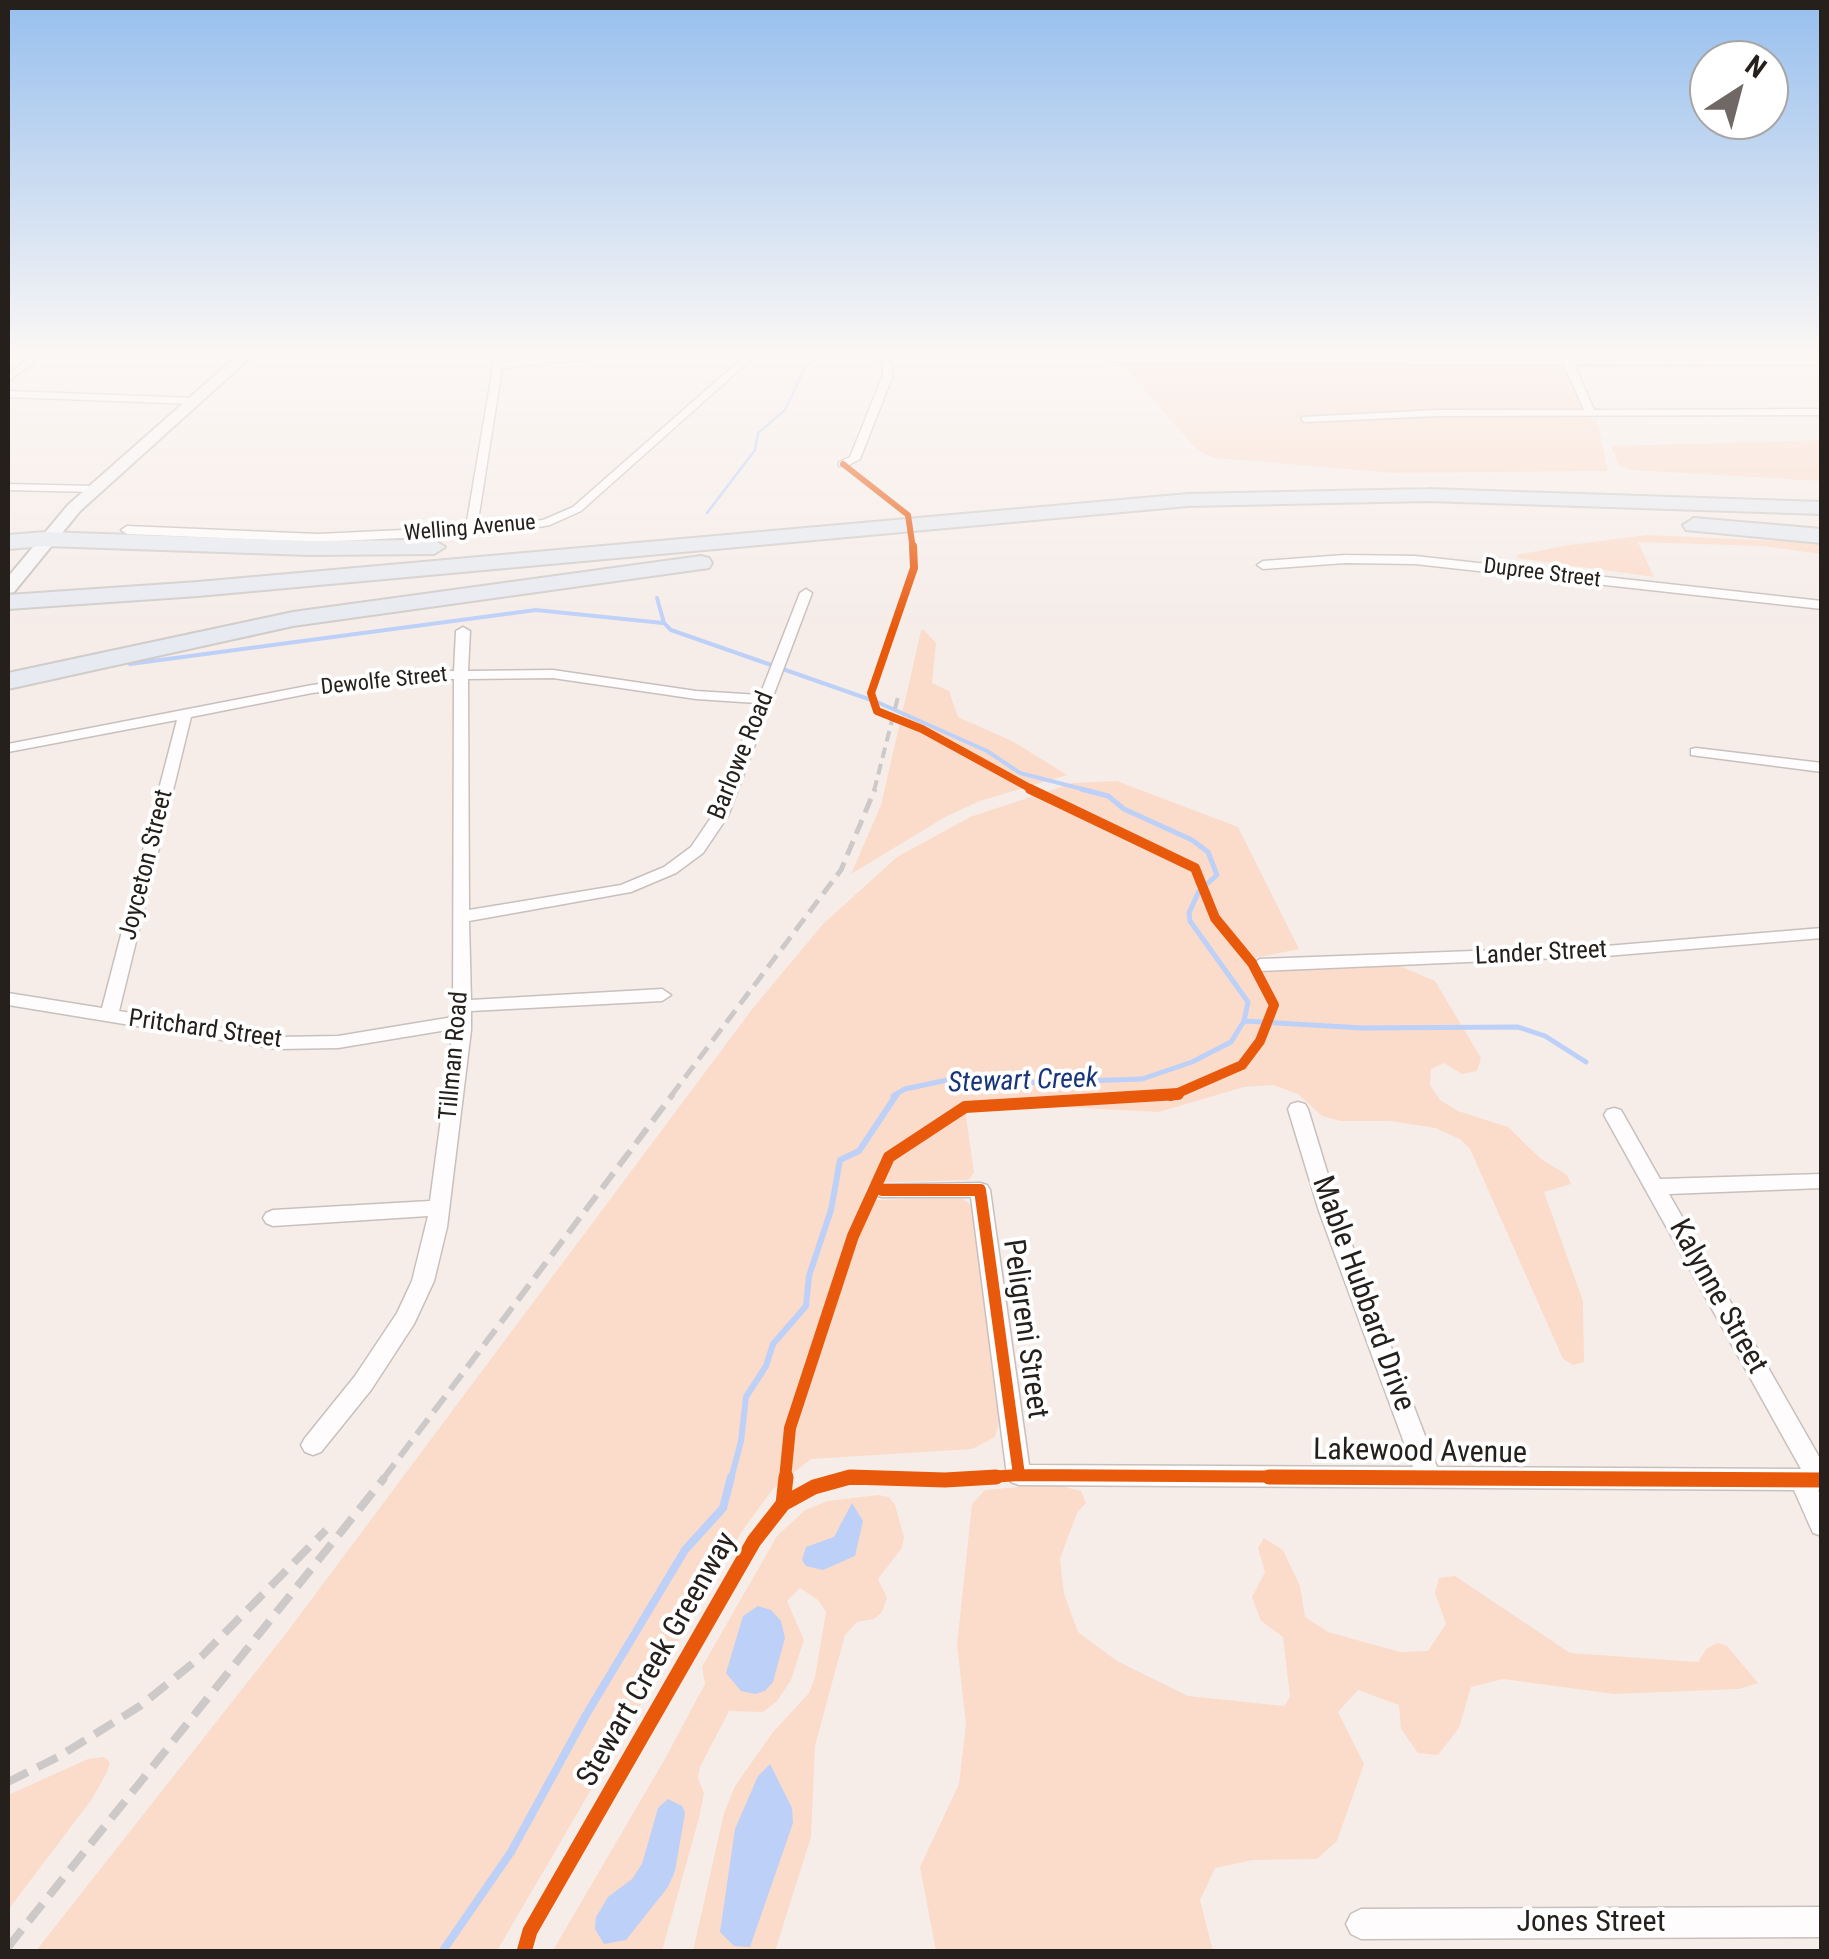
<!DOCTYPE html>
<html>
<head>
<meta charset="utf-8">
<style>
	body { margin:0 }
	#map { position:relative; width:1829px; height:1959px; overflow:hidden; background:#f6ede9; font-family:"Roboto Condensed",sans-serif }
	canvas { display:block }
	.frame { position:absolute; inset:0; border:10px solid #26201d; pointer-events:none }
	.north { position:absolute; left:1689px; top:40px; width:100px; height:100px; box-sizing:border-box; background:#fff; border:2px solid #a8a6a5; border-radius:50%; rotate:36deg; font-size:28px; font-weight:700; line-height:40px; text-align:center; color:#26201d }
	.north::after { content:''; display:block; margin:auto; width:35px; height:45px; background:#6f6864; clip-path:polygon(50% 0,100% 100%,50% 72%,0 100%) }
</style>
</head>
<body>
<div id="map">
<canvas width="1829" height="1959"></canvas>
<div class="frame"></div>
<div class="north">N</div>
</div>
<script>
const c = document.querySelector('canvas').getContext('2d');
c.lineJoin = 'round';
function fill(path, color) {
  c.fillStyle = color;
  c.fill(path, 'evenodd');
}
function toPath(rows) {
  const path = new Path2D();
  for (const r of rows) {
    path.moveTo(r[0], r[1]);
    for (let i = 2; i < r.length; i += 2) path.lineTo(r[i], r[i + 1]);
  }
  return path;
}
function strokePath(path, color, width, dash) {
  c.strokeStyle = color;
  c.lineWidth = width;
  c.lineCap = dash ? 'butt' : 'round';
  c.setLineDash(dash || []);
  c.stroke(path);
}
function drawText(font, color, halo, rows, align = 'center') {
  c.font = font + ' "Roboto Condensed",sans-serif';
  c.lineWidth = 8;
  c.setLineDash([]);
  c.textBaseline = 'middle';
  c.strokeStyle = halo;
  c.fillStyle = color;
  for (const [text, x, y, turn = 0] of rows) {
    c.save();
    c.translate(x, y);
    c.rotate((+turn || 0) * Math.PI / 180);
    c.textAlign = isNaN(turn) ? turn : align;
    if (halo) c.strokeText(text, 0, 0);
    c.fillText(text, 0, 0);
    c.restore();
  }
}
const green = toPath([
	[1121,363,1563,363,1586,417,1597,419,1608,471,1393,473,1215,458,1198,451],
	[1821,440,1821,481,1631,470,1619,466,1611,446],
	[1647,535,1821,543,1821,554,1762,546,1638,542,1654,577,1517,558,1517,555,1569,545],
	[924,630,936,643,932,683,949,691,958,717,1014,742,1067,775,980,801,947,816,851,874,881,805,921,631],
	[1117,781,1238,827,1299,949,1255,958,1265,969,1400,966,1435,981,1481,1058,1477,1071,1462,1074,1444,1063,1431,1069,1430,1085,1440,1100,1458,1111,1508,1127,1541,1159,1567,1175,1571,1184,1544,1192,1583,1301,1584,1362,1573,1365,1563,1359,1470,1149,1460,1139,1435,1128,1391,1121,1340,1121,1322,1116,1298,1094,1273,1085,1244,1087,1159,1112,1062,1107,969,1110,966,1116,974,1173,968,1180,870,1183,865,1192,878,1200,960,1197,974,1207,1001,1415,995,1437,972,1449,811,1459,773,1489,742,1531,497,1951,35,1952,287,1632,753,1008,823,924,897,857,970,817,1073,783],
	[1053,1484,1081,1491,1086,1503,1077,1513,1060,1559,1064,1594,1078,1632,1117,1661,1188,1696,1284,1706,1290,1697,1283,1637,1261,1621,1252,1597,1265,1572,1258,1548,1264,1538,1283,1550,1300,1586,1305,1617,1328,1632,1400,1652,1428,1651,1446,1624,1435,1593,1439,1578,1455,1576,1570,1653,1698,1662,1707,1648,1718,1643,1727,1646,1758,1683,1739,1689,1614,1694,1503,1679,1471,1687,1459,1728,1438,1755,1418,1753,1401,1729,1399,1705,1358,1690,1338,1712,1364,1764,1337,1841,1317,1859,1253,1860,1215,1868,1200,1900,1213,1951,936,1951,920,1867,959,1784,966,1724,957,1645,972,1504,985,1490],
	[878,1495,889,1497,895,1505,904,1537,902,1548,878,1579,887,1598,882,1612,874,1619,857,1622,845,1635,815,1746,811,1837,775,1951,693,1951,724,1813,735,1786,773,1732,809,1693,815,1677,826,1612,818,1600,800,1588,787,1601,804,1640,791,1680,777,1701,763,1712,729,1711,700,1767,698,1778,704,1793,699,1818,662,1951,552,1952,666,1757,705,1684,702,1667,777,1536,805,1510,828,1501],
	[104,1757,110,1762,107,1772,92,1799,8,1910,8,1795,88,1759]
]);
const water = toPath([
	[852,1503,863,1521,855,1556,823,1570,806,1566,802,1560,806,1547,834,1537],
	[758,1606,771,1610,781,1621,785,1638,773,1682,765,1691,755,1694,741,1691,726,1673,743,1616],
	[770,1764,792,1808,793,1823,750,1947,734,1946,720,1932,735,1829,758,1776],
	[668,1799,682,1806,685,1813,675,1871,668,1887,626,1940,604,1944,595,1929,596,1917,608,1897,632,1879,642,1864,658,1808]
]);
const streamFar4 = toPath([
	[707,513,755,450,758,433,785,410,805,367,822,355]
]);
const streamFar3 = toPath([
	[657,598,664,623,671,630,877,702,987,751,1020,773,1090,791],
	[130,664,536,610,663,623]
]);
const streamFar2 = toPath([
	[1244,1021,1362,1028,1518,1027,1545,1036,1586,1062],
	[893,1096,905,1089,952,1079,1022,1083,1142,1079,1192,1062,1231,1042,1244,1021,1248,1002,1190,921,1189,913,1199,891,1217,875,1208,852,1192,840,1124,809,1108,796,1081,789]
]);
const streamFar1 = toPath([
	[731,1479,741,1441,746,1397,766,1366,773,1344,806,1306,809,1276,831,1210,840,1160,859,1151,897,1094]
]);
const stream = toPath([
	[442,1952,511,1852,586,1715,685,1550,723,1508,731,1477]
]);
const street = toPath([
	[24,355,32,355,34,363,8,381,8,374,24,362,24,355],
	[495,355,503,355,503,362,572,355,601,355,596,358,502,368,477,527,543,520,573,507,746,355,756,355,581,511,550,525,504,533,318,542,127,534,121,530,127,526,318,534,466,527,495,355],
	[873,355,883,355,890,362,893,375,860,459,847,466,839,466,839,462,850,457,883,375,882,365,873,355],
	[1561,355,1569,355,1571,358,1822,359,1822,365,1574,364,1594,410,1822,409,1822,415,1436,416,1306,422,1302,421,1302,417,1436,410,1584,410,1564,364,1111,363,1106,360,1111,357,1562,358,1561,355],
	[8,391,195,398,200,401,195,404,8,397,8,391],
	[8,484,94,486,100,489,94,492,8,490,8,484],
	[1345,555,1415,556,1822,601,1822,609,1415,564,1345,563,1263,569,1257,565,1263,561,1345,555],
	[806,589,812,593,728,816,703,853,676,873,631,892,469,921,471,1000,662,989,671,995,662,1001,471,1011,471,1030,447,1227,434,1281,414,1324,371,1390,321,1452,313,1455,305,1452,301,1445,305,1438,355,1376,397,1313,412,1281,428,1216,273,1226,266,1223,263,1218,266,1213,273,1210,430,1201,453,1029,338,1048,277,1049,8,1005,8,993,102,1008,177,720,8,752,8,744,312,685,424,671,454,671,456,631,463,627,470,631,468,671,553,670,696,691,760,695,800,593,806,589],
	[553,678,696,699,757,703,712,816,691,847,664,867,621,885,469,910,468,679,553,678],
	[424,679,454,679,453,1017,338,1036,277,1037,119,1011,191,717,312,693,424,679],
	[1696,748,1822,763,1822,772,1691,755,1691,749,1696,748],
	[1822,928,1822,938,1606,956,1260,971,1251,965,1260,959,1606,946,1822,928],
	[1298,1102,1305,1104,1308,1109,1339,1211,1437,1467,1801,1469,1604,1115,1607,1110,1614,1108,1621,1110,1660,1179,1822,1174,1822,1188,1669,1194,1822,1462,1822,1490,1818,1490,1822,1498,1822,1536,1813,1533,1794,1490,1019,1485,1011,1482,1007,1475,971,1197,882,1197,875,1195,872,1190,875,1185,980,1183,987,1185,990,1190,1029,1465,1413,1467,1319,1211,1288,1109,1291,1104,1298,1102],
	[1822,1907,1822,1937,1361,1939,1351,1934,1346,1924,1351,1914,1361,1909,1822,1907]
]);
const secondary = toPath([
	[238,355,253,355,80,511,14,592,8,593,8,577,68,505,238,355]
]);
const highway = toPath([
	[1428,489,1822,502,1822,514,1428,501,1188,506,198,596,8,609,8,595,198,582,1188,494,1428,489],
	[1694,518,1822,529,1822,543,1686,530,1683,525,1694,518],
	[45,532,310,541,434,540,445,547,434,554,310,555,45,546,8,549,8,535,45,532],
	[701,556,709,558,712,563,709,568,293,626,8,689,8,673,293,612,701,556]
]);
const railFar3 = toPath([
	[874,791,899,693]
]);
const railFar2 = toPath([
	[671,1096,841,870,875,789]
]);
const railFar1 = toPath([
	[383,1479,673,1094]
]);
const rail = toPath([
	[8,1782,58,1757,140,1706,203,1655,326,1530],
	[8,1947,385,1477]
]);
const cyclewayFar4 = toPath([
	[843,464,908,515,913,549]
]);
const cyclewayFar3 = toPath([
	[913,546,914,568,871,693,877,711,922,729,1035,791]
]);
const cyclewayFar2 = toPath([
	[1030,789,1195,868,1215,918,1252,963,1274,1005,1260,1041,1242,1065,1171,1096]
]);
const cyclewayFar1 = toPath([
	[882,1190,980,1190,1019,1475],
	[785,1479,790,1428,853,1236,889,1157,965,1107,1178,1094],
	[843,1479,915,1479],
	[959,1479,1019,1475,1670,1479]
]);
const cycleway = toPath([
	[1269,1477,1822,1480],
	[783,1504,786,1477],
	[524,1952,530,1931,754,1541,783,1504,814,1487,850,1477,945,1480,996,1477]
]);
const farStreetnames = [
	["Welling Avenue",470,529,-5],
	["Dupree Street",1542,574,7],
	["Dewolfe Street",384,682,-6]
];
const streetNames = [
	["Barlowe Road",742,756,-68],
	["Joyceton Street",147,865,-76],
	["Lander Street",1541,954,-3],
	["Pritchard Street",205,1030,8],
	["Tillman Road",455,1056,-85]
];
const waterNames = [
	["Stewart Creek",1023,1082,-2]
];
const nearStreetnames = [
	["Mable Hubbard Drive",1362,1294,70],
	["Kalynne Street",1717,1297,61],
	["Peligreni Street",1024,1329,82],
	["Lakewood Avenue",1420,1453,1],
	["Stewart Creek Greenway",658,1660,-60],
	["Jones Street",1591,1923]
];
fill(green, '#fbdccb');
fill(water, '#bdd0f8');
strokePath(streamFar4, '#bdd0f8', 2.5);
strokePath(streamFar3, '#bdd0f8', 4);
strokePath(streamFar2, '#bdd0f8', 5);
strokePath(streamFar1, '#bdd0f8', 6);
strokePath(stream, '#bdd0f8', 8);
strokePath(street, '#c8c0bd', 3);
strokePath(secondary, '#c8c0bd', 4);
strokePath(highway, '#d0ccca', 4);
fill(street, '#fefcfc');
fill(secondary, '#f7f6f7');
fill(highway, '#e7eaf0');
strokePath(railFar3, '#ccc9c8', 4, [11, 6]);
strokePath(railFar2, '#ccc9c8', 5, [15, 8]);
strokePath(railFar1, '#ccc9c8', 6, [19, 9]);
strokePath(rail, '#ccc9c8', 8, [22, 11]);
strokePath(cyclewayFar4, '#e8590c', 6);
strokePath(cyclewayFar3, '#e8590c', 8);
strokePath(cyclewayFar2, '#e8590c', 10);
strokePath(cyclewayFar1, '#e8590c', 12);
strokePath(cycleway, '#e8590c', 15);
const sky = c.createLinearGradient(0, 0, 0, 629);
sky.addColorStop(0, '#97bfee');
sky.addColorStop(0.56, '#fbf7f5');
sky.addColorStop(1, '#fbf7f500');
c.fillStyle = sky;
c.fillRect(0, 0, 1829, 629);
drawText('22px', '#26201d', '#fff', farStreetnames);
drawText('25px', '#26201d', '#fff', streetNames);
drawText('italic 28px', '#19367a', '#fff', waterNames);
drawText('30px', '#26201d', '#fff', nearStreetnames);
</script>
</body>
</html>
